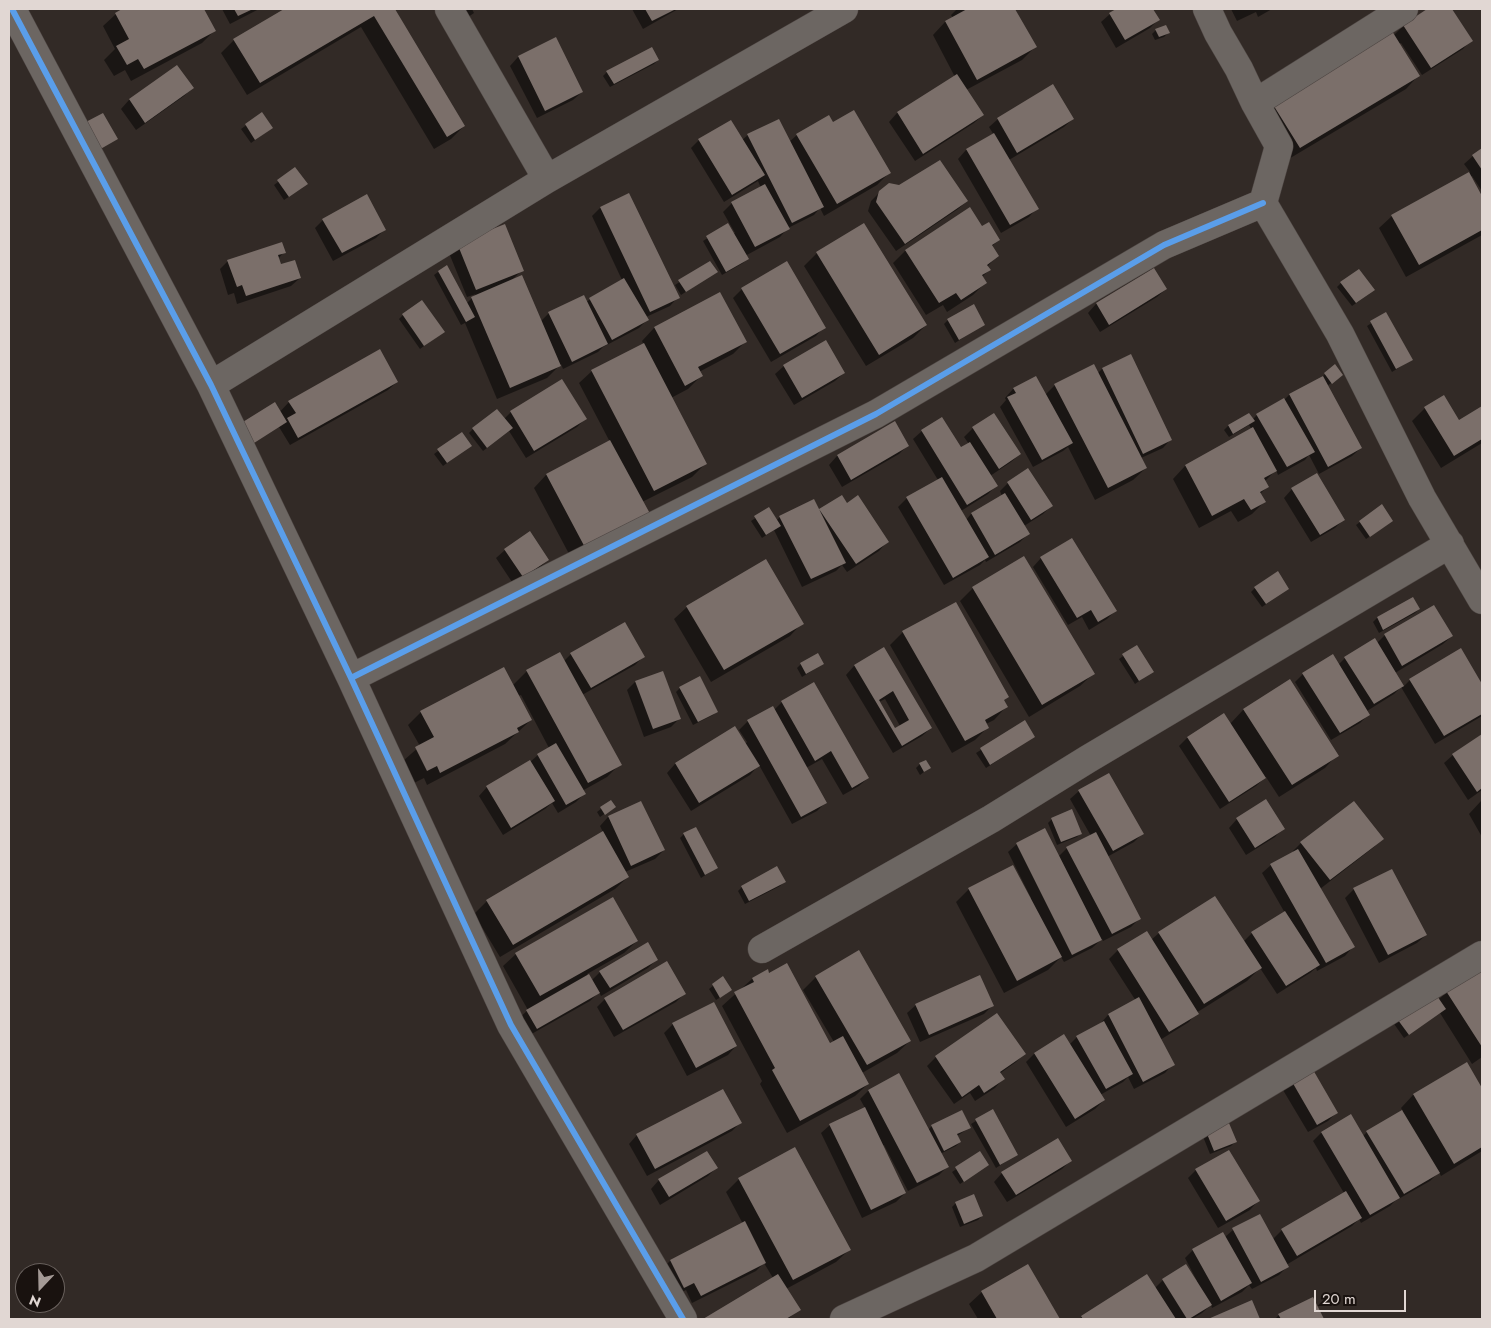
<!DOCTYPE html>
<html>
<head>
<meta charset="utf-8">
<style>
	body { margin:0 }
	#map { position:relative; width:1491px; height:1328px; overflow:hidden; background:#322a26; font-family:Jost,sans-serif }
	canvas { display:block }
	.frame { position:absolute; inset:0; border:10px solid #e1d7d3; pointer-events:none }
	.north { position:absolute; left:15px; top:1263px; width:50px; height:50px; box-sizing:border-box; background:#19120f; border:1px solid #69615d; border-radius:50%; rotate:201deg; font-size:14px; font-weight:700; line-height:20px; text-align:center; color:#e1d7d3 }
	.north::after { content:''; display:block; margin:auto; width:18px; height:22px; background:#a49a96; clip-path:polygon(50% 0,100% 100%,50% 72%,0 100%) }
	.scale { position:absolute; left:1314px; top:1290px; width:92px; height:22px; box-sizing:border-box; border:2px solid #e1d7d3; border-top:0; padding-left:6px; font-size:15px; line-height:18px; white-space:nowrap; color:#e1d7d3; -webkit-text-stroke:4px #19120f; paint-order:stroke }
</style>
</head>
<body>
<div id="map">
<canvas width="1491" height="1328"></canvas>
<div class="frame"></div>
<div class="north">N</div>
<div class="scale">20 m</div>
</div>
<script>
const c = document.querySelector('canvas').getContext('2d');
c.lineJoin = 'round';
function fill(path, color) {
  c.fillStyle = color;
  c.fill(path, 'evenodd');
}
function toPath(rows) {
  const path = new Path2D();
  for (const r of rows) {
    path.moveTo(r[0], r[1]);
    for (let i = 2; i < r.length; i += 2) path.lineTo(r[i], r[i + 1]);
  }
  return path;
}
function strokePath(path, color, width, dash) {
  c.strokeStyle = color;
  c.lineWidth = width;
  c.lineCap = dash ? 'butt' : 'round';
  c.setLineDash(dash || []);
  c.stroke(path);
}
const shadow = toPath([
	[125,9,203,9,215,30,202,43,131,81,125,70,114,76,104,60,115,49,103,26,116,14],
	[222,9,259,9,230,24],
	[287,9,393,9,464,126,451,139,434,149,361,27,247,95,221,53,234,40],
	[445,9,472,9,474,13,455,26],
	[632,9,678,9,643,29],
	[957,9,1014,9,1035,47,1022,60,966,90,983,115,974,123,915,161,889,122,897,113,955,77,933,35,945,22,953,18,951,15],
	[1118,9,1152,9,1158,20,1150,28,1116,48,1101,22,1110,14],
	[1231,9,1272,9,1258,17,1256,12,1237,21],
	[1429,9,1451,9,1471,40,1463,49,1422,75,1401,43,1399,44,1418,76,1406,89,1287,160,1260,116,1273,104,1394,35,1403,26],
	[1156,30,1168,33,1164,37,1155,40,1152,34],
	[555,39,582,92,573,100,537,118,510,66,518,57],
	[658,60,654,64,610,87,603,76,607,72],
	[177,66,192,88,184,96,136,130,121,109,129,100],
	[1053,86,1073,119,1064,127,1009,160,1037,208,1029,217,1001,233,958,159,966,150,994,135,989,127,998,119],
	[262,114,272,128,251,143,241,129],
	[778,120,789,142,797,135,832,124,889,173,877,185,824,216,820,208,814,215,788,228,780,237,745,256,747,259,743,263,722,275,703,241,728,225,733,234,735,233,723,212,732,203,761,188,758,181,724,202,691,148,699,140,742,140,748,135],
	[1482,150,1482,191,1472,176,1470,177,1482,198,1482,235,1406,277,1379,228,1392,216,1470,172,1464,164,1473,156],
	[295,169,302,188,284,200,274,185],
	[880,192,967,201,958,209,896,251,868,211,871,201],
	[628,194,678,297,670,306,646,317,647,320,639,328,603,347,598,352,563,369,561,364,547,378,497,399,465,323,461,325,434,275,438,272,466,304,476,294,467,297,449,253,457,244,522,270,511,281,540,322,549,313,586,302,622,280,592,216,600,208],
	[969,209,982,228,999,240,991,247,997,256,987,267,989,270,982,277,986,282,973,295,947,312,943,305,926,315,893,263,905,251],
	[323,220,384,230,376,238,333,261,315,228],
	[863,225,926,325,913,338,866,366,804,266,817,253],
	[284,252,278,259,280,266,300,278,291,286,237,304,234,293,228,295,220,269,228,261],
	[710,262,716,272,681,295,675,285],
	[786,263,824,327,816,336,771,362,733,298,742,289],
	[1154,270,1166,289,1157,297,1100,332,1088,313,1096,304],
	[1341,283,1369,294,1352,306,1337,287],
	[720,294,746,341,733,354,699,372,701,376,688,389,671,398,705,464,692,477,642,502,576,567,534,488,546,475,610,442,579,383,592,371,644,345,642,341,654,328],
	[1385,314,1411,360,1392,372,1367,326],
	[403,315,443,332,420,349,399,319],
	[948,320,984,324,955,343,944,324],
	[1130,355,1171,439,1163,448,1141,458,1146,468,1133,480,1095,500,1068,447,1063,451,1033,467,1000,407,1006,400,1005,398,1013,389,1035,378,1045,395,1055,385,1097,374,1102,369],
	[784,366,844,373,835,381,794,405,775,374],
	[1334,366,1337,379,1327,386,1361,448,1352,456,1319,474,1309,455,1305,460,1278,475,1276,470,1264,482,1267,487,1260,494,1264,502,1252,514,1238,522,1231,511,1199,528,1173,479,1185,466,1252,430,1249,425,1229,437,1224,430,1228,426,1249,414,1252,420,1257,415,1284,400,1289,395,1321,378],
	[397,382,388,390,290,445,279,427,246,448,289,402],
	[1425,408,1459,422,1482,408,1482,443,1441,468,1412,421],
	[511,412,585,419,577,427,526,458,509,431,483,451,469,433,473,429,504,419],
	[993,415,1020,454,1011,462,990,476,996,486,988,494,961,511,966,520,971,514,1002,496,1000,491,1008,483,1051,506,1043,514,1024,526,1028,534,1020,542,986,562,985,560,980,565,944,585,898,507,907,498,938,480,913,439,922,431,960,449,969,444,964,437,973,428],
	[895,423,908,445,899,454,842,487,829,465,837,456],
	[461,434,466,449,443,466,434,454],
	[1292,489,1343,520,1335,528,1311,542,1284,498],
	[841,496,847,504,887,542,879,551,847,572,842,565,836,571,802,587,774,530,762,538,751,521,769,509,776,521,780,517,819,511],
	[1360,522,1388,524,1366,539,1356,525],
	[505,550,548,560,539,568,514,585,496,558],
	[1024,558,1093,674,1080,686,1029,717,960,601,973,588],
	[1041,558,1115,611,1107,619,1089,630,1082,617,1068,625,1033,567],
	[1255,588,1288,589,1262,607,1251,592],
	[1413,599,1419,609,1415,613,1379,633,1373,622,1377,618],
	[687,607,802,623,790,636,711,682,674,619],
	[1434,607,1452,636,1443,644,1395,673,1403,687,1410,680,1460,650,1482,687,1482,716,1435,744,1401,687,1394,694,1367,711,1369,714,1360,723,1331,740,1295,682,1303,674,1338,665,1345,658,1377,643,1385,635],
	[624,624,643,657,635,665,582,695,620,764,607,777,582,791,584,794,576,802,558,813,552,803,545,809,503,835,479,796,487,787,530,762,538,755,549,748,521,695,518,696,531,720,505,744,427,785,424,778,414,783,403,761,420,746,408,725,421,712,513,685,527,671,564,661,571,654],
	[903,632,1003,701,1006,707,994,720,986,724,988,727,975,740,952,753,890,645],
	[1136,647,1152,672,1135,684,1119,659],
	[884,649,931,728,922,736,893,753,846,675,854,666],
	[885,699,900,726,894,729,879,702],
	[801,664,823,664,802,677,797,668],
	[662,673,679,719,671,727,644,737,627,690,635,682],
	[1289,681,1337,755,1325,768,1279,797,1266,777,1256,786,1220,809,1179,746,1187,738,1230,724,1243,710],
	[680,688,716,712,713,715,693,725,676,692],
	[782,702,868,778,859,786,843,795,822,759,806,768,825,803,817,811,792,824,759,765,750,775,691,811,667,773,675,764,735,728,745,744,747,742,739,730,748,721,774,710],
	[1025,722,1034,737,986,768,976,753],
	[1482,735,1482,790,1468,800,1444,763,1453,755],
	[920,764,929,768,920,775,916,768],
	[1079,791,1142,834,1134,842,1107,857,1139,919,1131,927,1103,941,1102,939,1092,948,1064,962,1061,957,1048,970,1004,993,956,902,969,889,1029,899,1031,898,1008,852,1017,844,1058,857,1067,848,1091,836,1070,799],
	[611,801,610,810,600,817,597,812],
	[1481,801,1482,801,1482,837,1469,814],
	[641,802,664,850,655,859,625,872,628,877,615,889,500,957,474,914,487,901,603,832,600,826,608,817],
	[1052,819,1081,833,1077,837,1057,845,1048,823],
	[1237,819,1283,828,1275,837,1246,855,1229,828],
	[684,834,716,868,701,878,680,838],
	[1382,838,1374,847,1320,889,1353,947,1345,956,1317,971,1316,968,1310,973,1277,994,1260,968,1247,981,1196,1013,1189,1022,1160,1040,1173,1064,1165,1073,1134,1089,1128,1077,1123,1082,1100,1095,1104,1100,1095,1109,1066,1127,1026,1062,1034,1054,1063,1036,1069,1045,1077,1037,1100,1024,1108,1015,1136,1001,1109,959,1118,950,1147,933,1151,940,1159,933,1243,942,1252,933,1285,913,1262,873,1271,865,1293,853,1293,851,1301,843],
	[784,882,780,886,745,904,738,891,742,887],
	[1354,889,1426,935,1417,943,1379,963,1345,898],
	[637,941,624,953,587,974,591,981,600,972,657,959,648,968,601,996,599,992,590,1001,528,1036,518,1019,528,1010,503,966,516,954],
	[1482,969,1482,1057,1472,1064,1440,1013,1404,1038,1392,1021,1438,1000,1447,992],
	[767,971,830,1044,834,1042,803,990,816,977,910,1041,897,1053,862,1073,868,1084,855,1096,787,1133,760,1084,762,1081,722,1006,752,979],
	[723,978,726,994,716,1000,709,989],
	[684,994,676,1002,614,1037,597,1007,605,999],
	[713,1003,736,1046,728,1055,687,1076,664,1033,673,1024],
	[916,1005,992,1006,984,1014,920,1042,907,1013],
	[997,1015,1024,1054,1016,1062,999,1074,1003,1079,995,1088,975,1101,970,1093,954,1104,927,1066,936,1057],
	[1466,1063,1482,1090,1482,1151,1441,1176,1439,1172,1430,1181,1395,1201,1390,1206,1361,1223,1359,1219,1352,1226,1286,1265,1287,1267,1279,1275,1252,1289,1249,1285,1242,1292,1212,1308,1211,1305,1202,1313,1192,1319,1079,1319,1147,1276,1155,1288,1163,1280,1185,1266,1195,1282,1197,1281,1185,1258,1193,1250,1225,1237,1233,1230,1260,1215,1273,1239,1282,1230,1344,1193,1313,1141,1321,1133,1350,1116,1362,1137,1367,1132,1403,1111,1401,1108,1413,1095],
	[899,1075,928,1130,932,1126,969,1128,957,1136,960,1142,956,1146,940,1154,947,1167,939,1175,908,1191,884,1145,882,1146,905,1193,896,1202,862,1218,821,1133,830,1125,865,1108,860,1099,868,1091],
	[1292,1081,1337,1112,1328,1121,1308,1132,1283,1090],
	[992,1111,1016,1155,996,1168,971,1124],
	[740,1123,732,1131,647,1176,629,1144,637,1135],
	[1200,1129,1235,1142,1231,1146,1210,1154],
	[980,1153,988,1165,960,1184,952,1172],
	[1071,1160,1062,1169,1007,1202,994,1182,1002,1173],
	[716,1168,708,1176,660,1205,651,1189,659,1180],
	[1196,1170,1258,1201,1250,1210,1218,1228,1188,1178],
	[739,1179,849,1250,836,1262,786,1289,799,1309,788,1319,706,1319,773,1278,764,1263,756,1271,692,1303,686,1290,676,1295,662,1269,670,1261,743,1224,726,1192],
	[956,1203,982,1216,978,1220,960,1227,952,1207],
	[1028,1266,1058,1319,978,1319,969,1304,982,1292],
	[1313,1299,1323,1319,1275,1319,1279,1315]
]);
const building = toPath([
	[122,9,204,9,216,31,144,69,138,59,127,65,116,46,129,39,115,13],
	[234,9,253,9,238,16],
	[284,9,395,9,465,126,447,137,374,16,260,83,233,39],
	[645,9,676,9,652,21],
	[967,9,1015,9,1037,47,977,80,945,21],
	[1116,9,1153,9,1160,20,1125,40,1109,13],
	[1427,9,1452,9,1473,41,1431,68,1403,25],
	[1166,25,1170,33,1159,37,1155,29],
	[1392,31,1420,76,1300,148,1272,103],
	[556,37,583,92,545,111,518,56],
	[652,47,659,60,614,84,606,71],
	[177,65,194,88,145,123,129,99],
	[957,74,984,115,923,154,897,112],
	[1053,84,1074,119,1017,153,997,118],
	[854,110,891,173,837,204,796,134,829,115,833,122],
	[262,112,273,128,255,140,245,124],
	[103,113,118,139,97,151,82,124],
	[779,119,824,207,792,223,747,134],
	[731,120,765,175,732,195,698,139],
	[994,133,1039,209,1010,225,966,149],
	[1482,148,1482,170,1472,155],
	[940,160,968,201,905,244,876,202,879,191,889,183,899,185],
	[295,167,308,184,289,197,277,180],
	[1469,172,1482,196,1482,230,1419,265,1391,215],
	[765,184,790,229,755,247,731,202],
	[629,193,680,298,650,312,600,207],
	[367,194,386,230,342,253,322,219],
	[970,207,982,226,989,222,1000,240,992,245,999,256,987,265,991,270,982,275,987,283,961,300,956,293,939,303,905,250],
	[728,223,749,259,726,272,706,236],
	[864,223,927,325,879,355,816,252],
	[505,224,524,271,476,290,457,243],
	[282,242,286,253,278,255,281,264,295,260,301,278,246,296,242,285,237,287,227,260],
	[710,261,718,272,686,292,678,280],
	[787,261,826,328,780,354,741,288],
	[447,265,475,317,466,322,438,271],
	[1154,268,1167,289,1109,325,1096,303],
	[1359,269,1375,290,1356,303,1340,282],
	[522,275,561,366,510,388,471,297],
	[624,278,649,320,612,340,589,298],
	[720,292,747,342,698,367,703,376,685,386,654,327],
	[584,295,608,344,572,362,548,312],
	[422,300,445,332,424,346,402,314],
	[974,304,985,325,959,340,947,319],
	[1386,312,1413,360,1396,369,1370,321],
	[826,340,845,373,802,398,783,365],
	[644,343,707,464,654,491,591,370],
	[380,349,398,382,298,438,287,418,296,413,288,401],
	[1131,354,1172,440,1143,454,1102,368],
	[1094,364,1147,468,1108,488,1054,384],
	[1335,364,1343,375,1332,384,1324,373],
	[1036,376,1073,443,1042,460,1007,397,1016,393,1013,388],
	[1323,376,1362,448,1328,467,1289,394],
	[562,379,587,419,534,451,510,411],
	[1444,395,1459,420,1482,406,1482,439,1454,456,1424,407],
	[1284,398,1315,452,1287,467,1256,414],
	[275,402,287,422,251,445,238,425],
	[497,409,513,428,487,448,472,428],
	[994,413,1021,454,999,469,972,427],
	[1249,413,1255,421,1233,434,1228,425],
	[942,417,961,447,970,442,998,486,967,505,921,430],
	[895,421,909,446,851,480,837,455],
	[1253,427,1277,471,1264,478,1269,487,1260,492,1266,502,1251,510,1244,499,1212,516,1185,465],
	[462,432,472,446,447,463,437,449],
	[610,440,654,521,589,555,546,474],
	[1028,468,1053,506,1031,520,1007,482],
	[1317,473,1345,520,1320,535,1291,488],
	[942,477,989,557,953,578,906,497],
	[1005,493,1030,534,995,555,971,513],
	[842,495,847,503,858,495,889,542,856,564,819,509],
	[814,499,846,563,811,579,779,516],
	[1382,504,1393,521,1370,537,1359,521],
	[769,507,781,526,766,535,754,516],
	[530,531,549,560,523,577,504,549],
	[1072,538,1117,611,1098,622,1091,610,1077,618,1040,557],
	[1024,556,1095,674,1042,705,972,587],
	[766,559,804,624,724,670,686,606],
	[1278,571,1289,589,1266,604,1254,587],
	[1413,597,1420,609,1383,630,1377,617],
	[956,602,1009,697,1004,700,1008,707,985,720,989,728,965,741,902,631],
	[1434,605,1453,636,1402,666,1384,634],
	[625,622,645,657,591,688,570,653],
	[1375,638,1404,686,1374,704,1344,657],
	[1137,645,1154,672,1139,681,1122,654],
	[884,647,932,728,902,746,854,665],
	[893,691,909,720,895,728,879,700],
	[1461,648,1482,684,1482,714,1444,736,1409,679],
	[560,652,622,765,588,783,526,670],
	[818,653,824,664,806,674,800,663],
	[1333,654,1370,715,1340,733,1302,673],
	[504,667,532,720,517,728,519,732,440,773,437,766,427,771,415,747,434,737,420,711],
	[663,671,681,719,653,729,635,681],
	[700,676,718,712,698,722,679,687],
	[1290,679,1339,756,1292,785,1243,709],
	[814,682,869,778,852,788,831,751,815,761,781,701],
	[773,706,827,803,801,817,747,720],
	[1224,713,1266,778,1229,802,1187,737],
	[1025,720,1035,737,990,765,980,748],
	[735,726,760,766,699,803,675,763],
	[1482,734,1482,788,1477,792,1452,754],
	[556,743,586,794,566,805,537,754],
	[530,760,555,801,511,828,486,786],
	[926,760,931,768,924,772,919,763],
	[1109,773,1144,834,1113,851,1078,790],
	[1266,799,1285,829,1255,848,1236,818],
	[611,800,616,807,605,815,600,807],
	[641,801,665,850,631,866,608,816],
	[1354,801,1384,839,1330,880,1300,842],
	[1072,809,1082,834,1061,842,1051,818],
	[696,827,718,868,705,875,683,833],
	[1045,828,1102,940,1072,955,1016,843],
	[603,831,629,877,513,945,486,900],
	[1096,832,1141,919,1112,934,1066,847],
	[1298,849,1355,947,1326,963,1270,864],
	[1013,865,1062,957,1017,981,968,888],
	[777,866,786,882,749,901,741,886],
	[1392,869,1427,935,1388,955,1353,888],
	[1215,896,1262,968,1204,1004,1158,932],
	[613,897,638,941,540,996,515,953],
	[1285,911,1320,965,1286,986,1251,932],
	[1147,931,1199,1014,1169,1032,1117,949],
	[648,942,658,960,610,988,599,971],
	[859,950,911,1041,867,1065,815,976],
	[667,961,686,994,623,1030,604,998],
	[787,963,830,1043,843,1036,869,1084,800,1121,772,1070,775,1068,734,992,754,982,752,978,768,969,769,973],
	[1482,968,1482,1047,1446,991],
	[589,974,600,993,537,1029,526,1010],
	[980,975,994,1006,929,1035,915,1004],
	[723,976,732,990,720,998,712,984],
	[1433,990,1446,1009,1409,1035,1395,1016],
	[1139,997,1175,1065,1143,1082,1108,1014],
	[714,1002,737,1046,696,1068,672,1023],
	[997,1013,1026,1054,1000,1072,1005,1079,984,1093,979,1085,962,1097,935,1056],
	[1104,1021,1133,1074,1106,1089,1076,1036],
	[1064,1034,1105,1100,1075,1119,1034,1053],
	[1467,1062,1482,1088,1482,1147,1454,1164,1413,1094],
	[1312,1068,1338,1113,1317,1125,1291,1080],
	[899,1073,949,1167,917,1183,868,1090],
	[723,1089,742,1123,655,1169,636,1134],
	[865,1107,906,1193,871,1210,829,1124],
	[993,1109,1018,1155,1000,1165,975,1119],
	[962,1110,971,1128,957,1134,961,1142,944,1151,931,1125],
	[1402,1110,1440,1173,1404,1194,1366,1131],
	[1351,1114,1400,1198,1370,1215,1321,1132],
	[1226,1116,1237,1142,1214,1151,1203,1124],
	[1058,1138,1072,1161,1016,1195,1001,1172],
	[795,1147,851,1250,793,1280,738,1178],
	[1229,1150,1260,1201,1226,1221,1195,1169],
	[707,1151,718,1168,669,1197,658,1179],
	[980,1151,989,1165,964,1182,955,1167],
	[1346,1191,1362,1218,1297,1256,1281,1229],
	[974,1194,983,1216,964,1224,955,1202],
	[1260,1214,1289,1267,1261,1282,1232,1228],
	[745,1221,766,1263,701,1296,694,1283,684,1288,670,1260],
	[1223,1232,1252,1283,1221,1301,1192,1249],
	[1028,1264,1060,1319,997,1319,981,1291],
	[1186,1264,1212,1305,1189,1319,1187,1319,1162,1279],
	[778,1274,801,1310,786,1319,703,1319],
	[1147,1274,1176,1319,1083,1319,1081,1316],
	[1313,1297,1324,1319,1281,1319,1278,1314],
	[1252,1300,1260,1319,1208,1319]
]);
const minor = toPath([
	[12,9,211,385,351,678,511,1025,683,1319],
	[449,9,547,179],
	[1207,9,1218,33,1239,69,1255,103,1279,146,1263,203,1340,334,1422,498,1482,600],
	[1255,103,1404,9],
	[211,385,547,179,844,9],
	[351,678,876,414,1164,245,1263,203],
	[762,949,991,819,1088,759,1450,544],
	[844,1319,976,1258,1482,955]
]);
const cycleway = toPath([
	[12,9,211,385,351,678,511,1025,683,1319],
	[351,678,876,414,1164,245,1263,203]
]);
fill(shadow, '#0007');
fill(building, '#7b6f6a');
strokePath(minor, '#4e4643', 29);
strokePath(minor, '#6c6662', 28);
strokePath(cycleway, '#5a9eea', 6);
</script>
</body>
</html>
